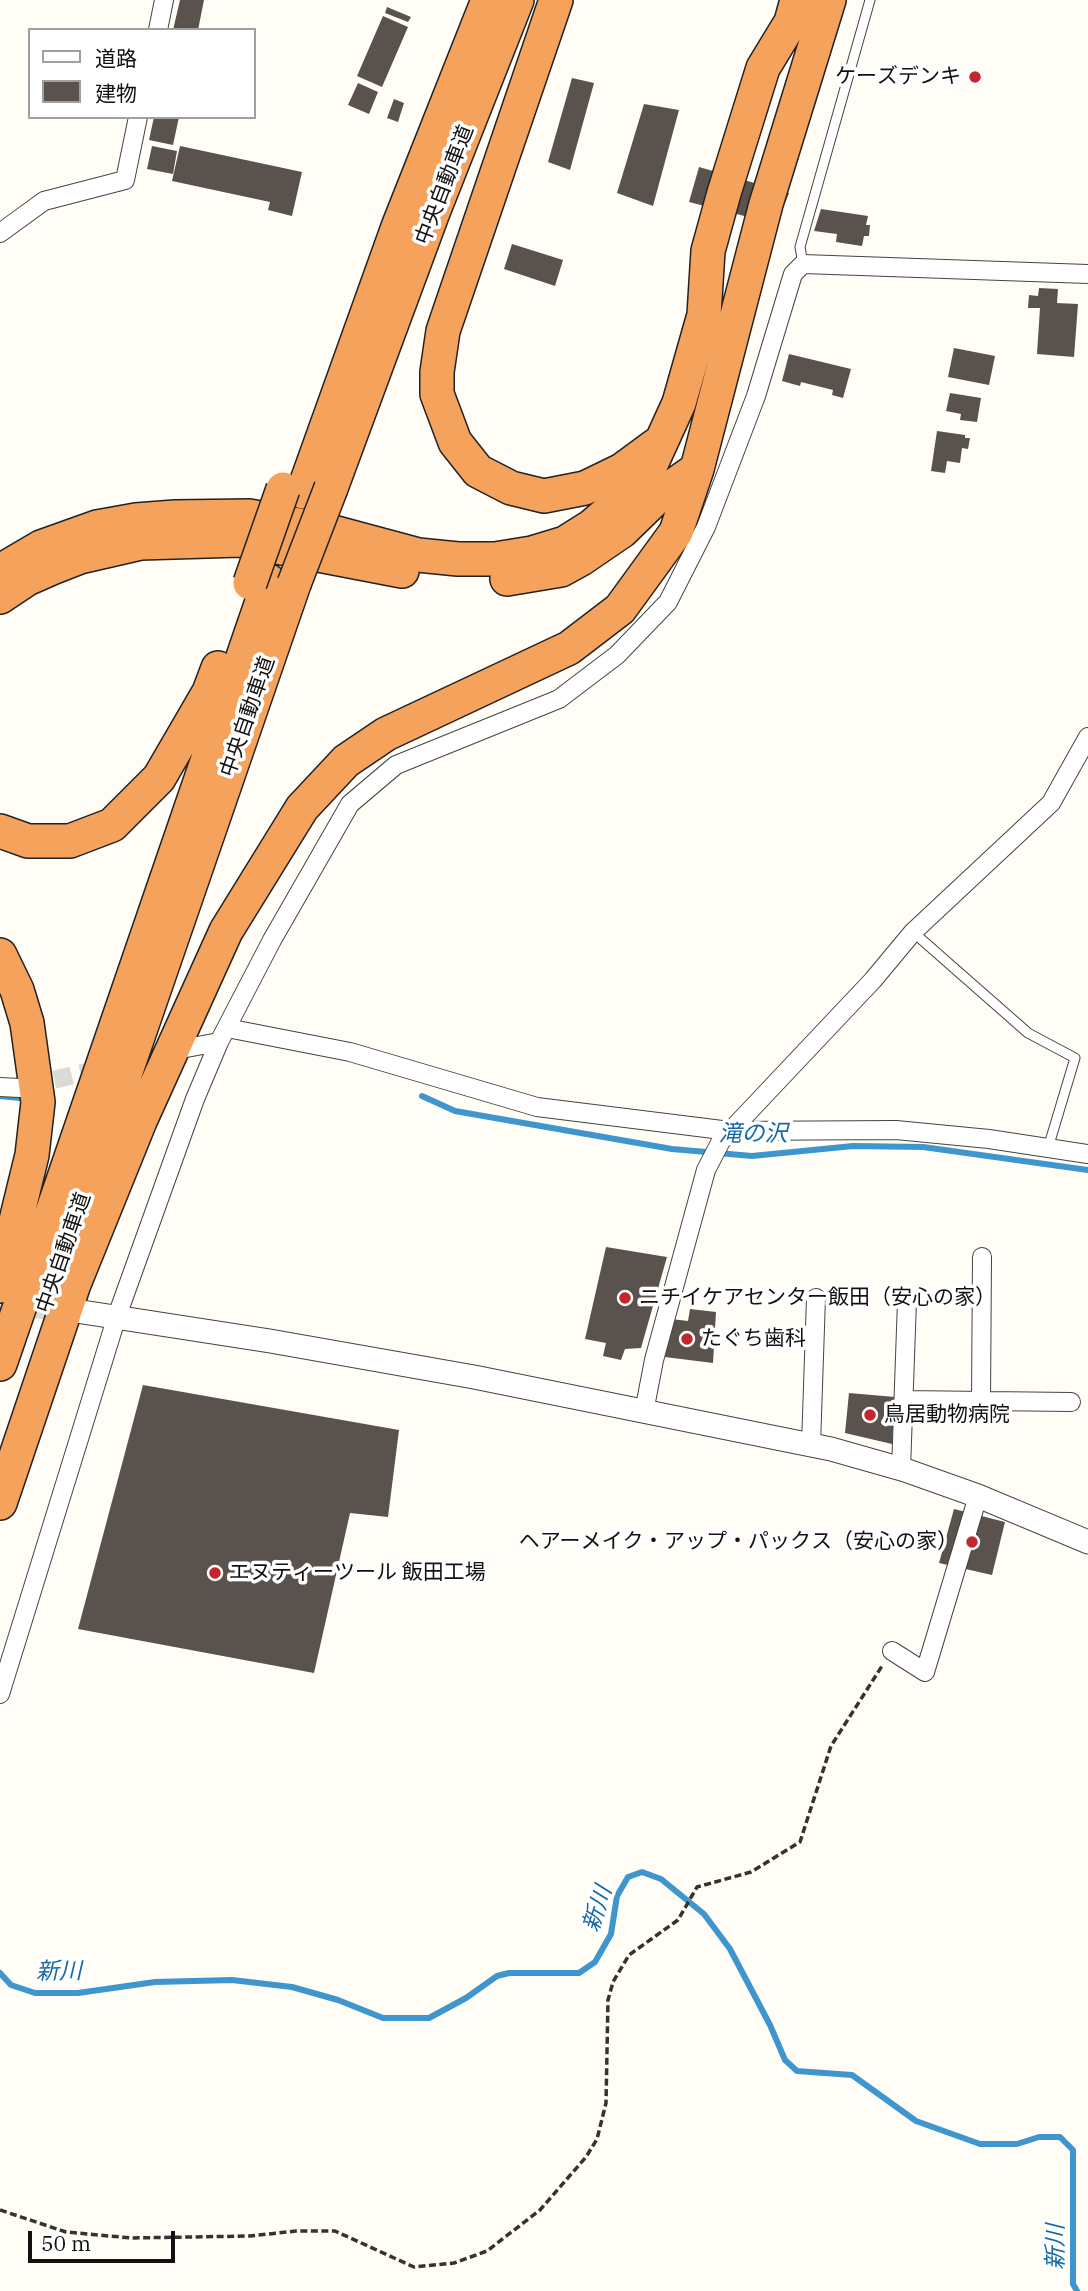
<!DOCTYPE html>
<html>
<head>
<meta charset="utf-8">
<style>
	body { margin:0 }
	#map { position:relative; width:1088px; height:2291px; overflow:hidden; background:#fffdf5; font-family:"IBM Plex Serif","Noto Sans JP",serif }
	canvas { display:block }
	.legend { position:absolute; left:28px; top:28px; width:228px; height:91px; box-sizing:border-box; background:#fff; border:2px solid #a0a0a0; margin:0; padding:9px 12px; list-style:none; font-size:21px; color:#111 }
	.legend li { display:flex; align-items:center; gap:14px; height:35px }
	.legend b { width:35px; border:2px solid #a0a0a0 }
	.scale { position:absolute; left:28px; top:2231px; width:147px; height:32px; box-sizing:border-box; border:4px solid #111; border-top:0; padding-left:9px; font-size:21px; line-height:24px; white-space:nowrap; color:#111; -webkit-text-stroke:5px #fff; paint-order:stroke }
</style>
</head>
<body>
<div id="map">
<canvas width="1088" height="2291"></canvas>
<ul class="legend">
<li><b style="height:9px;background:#fff"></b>道路</li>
<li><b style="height:19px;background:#5a524d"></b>建物</li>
</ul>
<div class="scale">50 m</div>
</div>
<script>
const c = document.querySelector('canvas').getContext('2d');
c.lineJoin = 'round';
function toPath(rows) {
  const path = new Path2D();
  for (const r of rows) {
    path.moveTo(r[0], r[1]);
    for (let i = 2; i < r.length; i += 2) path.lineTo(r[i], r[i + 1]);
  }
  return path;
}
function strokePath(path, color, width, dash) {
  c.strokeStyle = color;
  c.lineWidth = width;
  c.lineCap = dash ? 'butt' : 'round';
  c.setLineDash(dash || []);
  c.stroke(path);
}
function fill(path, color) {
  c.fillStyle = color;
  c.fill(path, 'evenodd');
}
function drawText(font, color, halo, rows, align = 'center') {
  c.font = font + ' "IBM Plex Serif","Noto Sans JP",serif';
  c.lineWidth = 7;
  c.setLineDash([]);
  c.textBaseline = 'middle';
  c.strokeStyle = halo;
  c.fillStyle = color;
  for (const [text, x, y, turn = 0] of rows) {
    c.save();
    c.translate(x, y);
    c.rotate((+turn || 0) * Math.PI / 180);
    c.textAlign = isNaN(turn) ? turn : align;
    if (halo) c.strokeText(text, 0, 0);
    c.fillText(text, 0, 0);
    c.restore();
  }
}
const stream = toPath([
	[0,1096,20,1098],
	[422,1096,455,1111,672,1149,752,1156,853,1146,923,1147,1088,1170],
	[0,1973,11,1985,35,1993,78,1993,155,1982,232,1980,292,1987,338,2000,383,2018,429,2018,466,1998,497,1976,509,1973,579,1973,595,1962,611,1934,617,1896,628,1877,642,1872,661,1879,704,1914,730,1949,770,2025,785,2060,797,2071,852,2075,916,2121,980,2144,1017,2144,1039,2137,1060,2137,1073,2150,1073,2284,1077,2291]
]);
const building = toPath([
	[180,0,204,0,198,30,173,30],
	[387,7,411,17,408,22,385,13],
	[383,16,408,27,382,87,357,76],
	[572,78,594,83,570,170,548,162],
	[358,83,378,92,369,114,348,105],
	[394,99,404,103,398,122,387,118],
	[644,104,679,110,653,206,617,193],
	[154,117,179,117,173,145,149,140],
	[152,146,177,151,173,174,147,169],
	[180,146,302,172,292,216,268,210,270,202,172,181],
	[699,167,789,193,776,224,689,202],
	[821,209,868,216,866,225,870,225,869,236,864,236,862,246,836,242,837,234,814,231],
	[512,244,563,260,555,286,504,269],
	[1039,288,1058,289,1057,303,1078,304,1074,357,1037,354,1040,308,1028,308,1029,295,1038,296],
	[954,348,995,356,989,385,948,377],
	[789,354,851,369,843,398,832,395,833,390,801,382,800,386,782,381],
	[950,393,981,398,977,422,960,420,961,414,946,411],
	[937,431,965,435,965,438,970,438,968,449,962,448,960,463,947,461,945,473,931,471],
	[606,1247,667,1257,641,1348,625,1349,621,1360,603,1356,606,1343,585,1339],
	[690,1309,716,1312,713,1363,657,1356,663,1318,688,1321],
	[143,1385,399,1430,388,1517,350,1513,314,1673,78,1629],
	[849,1393,895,1397,892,1444,845,1433],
	[954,1509,1005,1522,992,1575,939,1563]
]);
const minorTunnel = toPath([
	[28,1086,174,1051]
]);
const tertiaryTunnel = toPath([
	[0,1303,76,1311]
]);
const path = toPath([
	[0,2210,66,2232,131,2238,250,2236,296,2231,335,2231,414,2267,454,2263,487,2251,540,2210,586,2157,597,2139,606,2103,608,2000,613,1982,629,1955,678,1920,697,1887,751,1872,800,1842,831,1746,882,1666]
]);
const service = toPath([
	[803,264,800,247,870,0],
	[913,932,1028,1033,1075,1058,1048,1148]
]);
const minor = toPath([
	[158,30,164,0],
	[0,233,44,201,125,180,138,117],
	[227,1028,350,1052,537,1107,730,1131,896,1130,989,1139,1088,1154],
	[181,1049,219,1042],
	[0,1087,20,1088],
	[904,1400,1071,1402],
	[981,1401,982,1257],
	[644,1412,654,1360,706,1170,721,1141,873,980,913,932,1051,803,1088,737],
	[811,1445,816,1298],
	[901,1469,907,1301],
	[892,1651,925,1672,978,1496],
	[0,1694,117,1316,195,1099,219,1042,272,940,350,804,396,765,559,699,617,655,668,602,706,527,756,396,793,274,803,264,1088,274]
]);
const tertiary = toPath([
	[76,1311,270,1341,474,1377,831,1449,905,1470,978,1496,1088,1542]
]);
const motorway = toPath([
	[556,0,443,331,437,372,437,394,455,442,478,471,511,488,544,496,585,488,622,470,656,445],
	[331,488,432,215,517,0],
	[303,492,398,227,488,0],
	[0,571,41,547,97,527,136,520,175,517,249,516,325,530,418,555,458,559,495,559,532,553,565,543,592,526,643,482,679,403,704,315,708,251,724,193,763,68,791,22,797,0],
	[507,579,561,570,581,559,622,531,656,498,697,469],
	[0,597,27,579,52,568,80,557,141,543,240,540,402,571],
	[0,831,28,841,70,841,112,825,159,778,209,692,218,668],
	[0,955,17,990,27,1023,38,1102,32,1155,0,1286],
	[63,1254,294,584],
	[0,1364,269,581],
	[0,1503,74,1284,140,1121,226,931,302,808,346,761,386,734,569,648,620,609,676,532,697,469,766,204,829,0]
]);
const motorwayBridge = toPath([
	[250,583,283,489],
	[294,584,331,488]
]);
const markers = [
	[975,77,7,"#c4262e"],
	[625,1298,7,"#c4262e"],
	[687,1339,7,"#c4262e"],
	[870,1415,7,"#c4262e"],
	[972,1542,7,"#c4262e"],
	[215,1573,7,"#c4262e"]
];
const poiNames = [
	["ケーズデンキ",961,77,"right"],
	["ニチイケアセンター飯田（安心の家）",639,1298],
	["たぐち歯科",701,1339],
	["鳥居動物病院",884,1415],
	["ヘアーメイク・アップ・パックス（安心の家）",958,1542,"right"],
	["エヌティーツール 飯田工場",229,1573]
];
const streetNames = [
	["中央自動車道",445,185,-69],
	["中央自動車道",248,717,-71],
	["中央自動車道",64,1253,-71]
];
const waterNames = [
	["滝の沢",753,1134],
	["新川",598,1909,-72],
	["新川",59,1972,-1],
	["新川",1056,2247,-90]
];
strokePath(stream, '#3f96cf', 6);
fill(building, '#5a524d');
strokePath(minorTunnel, '#dbdad3', 18, [18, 9]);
strokePath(tertiaryTunnel, '#dbdad3', 23, [23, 11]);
strokePath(service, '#444', 11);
strokePath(minor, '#444', 20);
strokePath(tertiary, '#444', 25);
strokePath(motorway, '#222', 36);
strokePath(path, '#333', 3.5, [7, 3.5]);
strokePath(service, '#fff', 9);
strokePath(minor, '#fff', 18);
strokePath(tertiary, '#fff', 23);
strokePath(motorway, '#f5a25d', 33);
strokePath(motorwayBridge, '#222', 36, []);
strokePath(motorwayBridge, '#f5a25d', 33);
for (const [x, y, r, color] of markers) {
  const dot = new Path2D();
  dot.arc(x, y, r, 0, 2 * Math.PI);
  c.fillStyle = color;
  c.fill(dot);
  strokePath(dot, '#fff', 2.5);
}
drawText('21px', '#111', '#fff', poiNames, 'left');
drawText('21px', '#111', '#fff', streetNames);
drawText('italic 23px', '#1768a6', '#fff', waterNames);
</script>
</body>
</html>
